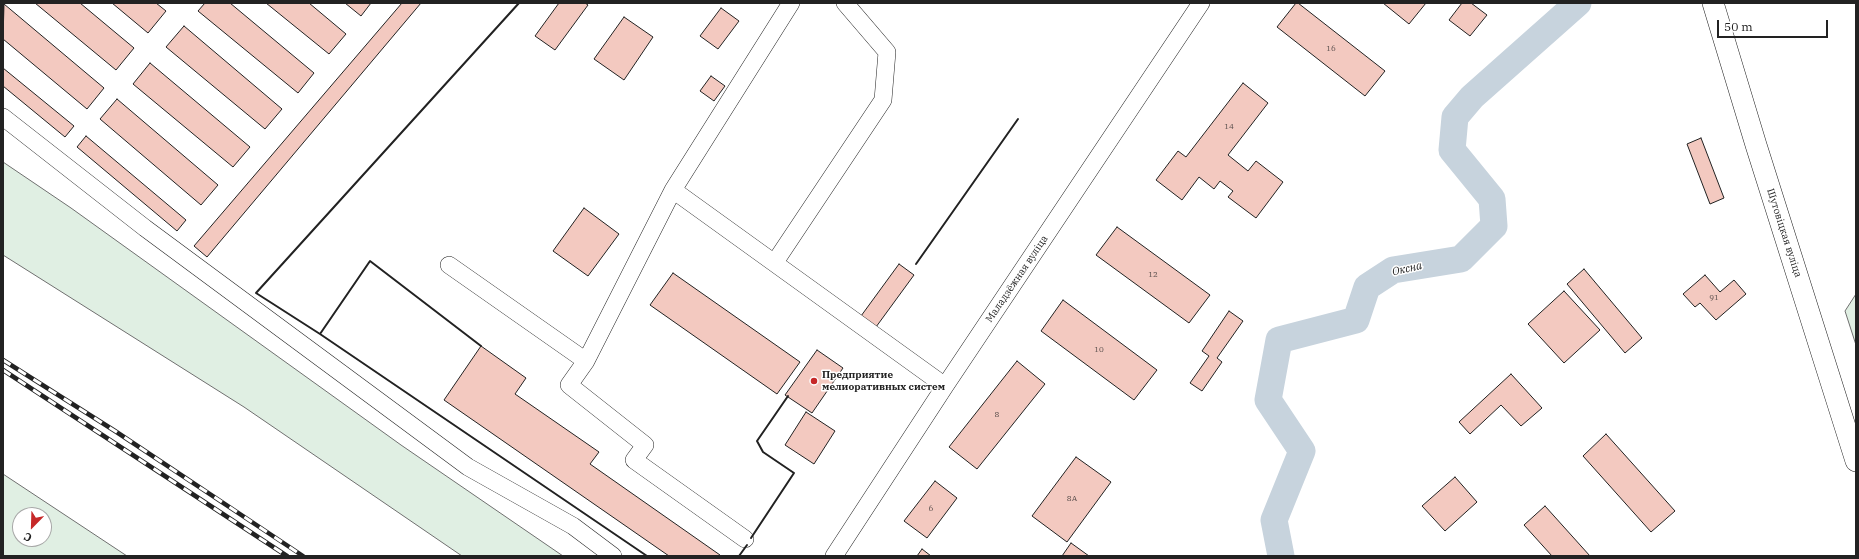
<!DOCTYPE html>
<html>
<head>
<meta charset="utf-8">
<style>
	body { margin:0 }
	#map { position:relative; width:1859px; height:559px; overflow:hidden; background:#fff; font-family:"IBM Plex Serif",serif }
	canvas { display:block }
	.frame { position:absolute; inset:0; border:4px solid #222; pointer-events:none }
	.north { position:absolute; left:12px; top:507px; width:40px; height:40px; box-sizing:border-box; background:#fff; border:1px solid #a7a7a7; border-radius:50%; rotate:203deg; font-size:11px; font-weight:700; line-height:16px; text-align:center; color:#222 }
	.north::after { content:''; display:block; margin:auto; width:14px; height:18px; background:#c62828; clip-path:polygon(50% 0,100% 100%,50% 72%,0 100%) }
	.scale { position:absolute; left:1717px; top:20px; width:111px; height:18px; box-sizing:border-box; border:2px solid #222; border-top:0; padding-left:5px; font-size:12px; line-height:14px; white-space:nowrap; color:#222; -webkit-text-stroke:3px #fff; paint-order:stroke }
</style>
</head>
<body>
<div id="map">
<canvas width="1859" height="559"></canvas>
<div class="frame"></div>
<div class="north">С</div>
<div class="scale">50 m</div>
</div>
<script>
const c = document.querySelector('canvas').getContext('2d');
c.lineJoin = 'round';
function fill(path, color) {
  c.fillStyle = color;
  c.fill(path, 'evenodd');
}
function toPath(rows) {
  const path = new Path2D();
  for (const r of rows) {
    path.moveTo(r[0], r[1]);
    for (let i = 2; i < r.length; i += 2) path.lineTo(r[i], r[i + 1]);
  }
  return path;
}
function strokePath(path, color, width, dash) {
  c.strokeStyle = color;
  c.lineWidth = width;
  c.lineCap = dash ? 'butt' : 'round';
  c.setLineDash(dash || []);
  c.stroke(path);
}
function drawText(font, color, halo, rows, align = 'center') {
  c.font = font + ' "IBM Plex Serif",serif';
  c.lineWidth = 3;
  c.setLineDash([]);
  c.textBaseline = 'middle';
  c.strokeStyle = halo;
  c.fillStyle = color;
  for (const [text, x, y, turn = 0] of rows) {
    c.save();
    c.translate(x, y);
    c.rotate((+turn || 0) * Math.PI / 180);
    c.textAlign = isNaN(turn) ? turn : align;
    if (halo) c.strokeText(text, 0, 0);
    c.fillText(text, 0, 0);
    c.restore();
  }
}
const green = toPath([
	[3,162,71,208,401,445,563,556,462,556,244,407,3,255,3,162],
	[1856,294,1856,345,1845,311,1856,294],
	[3,474,127,556,3,556,3,474],
	[20,515,44,515,44,539,20,539,20,515]
]);
const river = toPath([
	[1281,556,1274,520,1302,451,1268,400,1279,340,1356,320,1367,287,1393,270,1461,259,1494,226,1492,199,1452,150,1455,117,1472,97,1578,3]
]);
const building = toPath([
	[35,3,80,3,134,48,116,70,35,3],
	[112,3,156,3,166,11,148,33,112,3],
	[205,3,230,3,314,73,298,93,198,11,205,3],
	[266,3,309,3,346,34,329,54,266,3],
	[345,3,371,3,361,16,345,3],
	[402,3,421,3,207,257,194,246,402,3],
	[559,3,585,3,588,5,555,50,535,36,559,3],
	[1296,3,1298,3,1385,71,1365,96,1277,27,1296,3],
	[1383,3,1426,3,1409,24,1383,3],
	[1462,3,1471,3,1487,15,1470,36,1449,20,1462,3],
	[4,4,104,88,87,109,3,39,4,4],
	[721,8,739,21,718,49,700,36,721,8],
	[624,17,653,37,624,80,594,59,624,17],
	[184,26,282,109,265,129,166,47,184,26],
	[150,63,250,147,233,167,133,84,150,63],
	[3,68,74,126,65,137,3,86,3,68],
	[711,76,725,86,714,101,700,91,711,76],
	[1243,83,1268,103,1228,155,1248,171,1256,161,1283,182,1256,218,1228,197,1233,191,1220,181,1214,189,1199,177,1182,200,1156,180,1178,151,1186,157,1243,83],
	[117,99,218,185,201,205,100,119,117,99],
	[86,136,186,220,177,231,77,147,86,136],
	[1701,138,1724,198,1710,204,1687,144,1701,138],
	[584,208,619,234,588,276,553,251,584,208],
	[1117,227,1210,295,1189,323,1096,255,1117,227],
	[899,264,914,275,876,327,861,316,899,264],
	[1584,269,1642,338,1625,353,1567,284,1584,269],
	[673,273,800,362,777,394,650,305,673,273],
	[1705,275,1720,292,1734,280,1746,294,1716,320,1700,303,1695,307,1683,294,1705,275],
	[1564,291,1600,330,1564,363,1528,324,1564,291],
	[1063,300,1157,370,1134,400,1041,331,1063,300],
	[1229,311,1243,321,1217,358,1222,362,1202,391,1190,383,1209,356,1202,351,1229,311],
	[481,346,526,378,515,394,599,452,590,464,720,555,719,556,669,556,444,400,481,346],
	[817,350,843,368,812,413,785,395,817,350],
	[1017,361,1045,384,977,469,949,447,1017,361],
	[1511,374,1542,408,1521,426,1501,405,1470,434,1459,422,1511,374],
	[806,412,835,431,814,464,785,445,806,412],
	[1606,434,1675,511,1651,532,1583,456,1606,434],
	[1076,457,1111,482,1067,542,1032,516,1076,457],
	[1455,477,1477,502,1445,531,1422,506,1455,477],
	[935,481,957,498,927,538,904,521,935,481],
	[1545,506,1590,556,1552,556,1524,525,1545,506],
	[1071,543,1089,556,1062,556,1071,543],
	[922,549,931,556,917,556,922,549]
]);
const minor = toPath([
	[791,3,673,190,945,386],
	[3,117,145,228,468,467,573,526,613,556],
	[673,190,586,361,569,385,645,445,634,460,745,539],
	[775,262,883,100,887,52,845,3],
	[449,265,586,361],
	[834,556,945,386,1201,3]
]);
const major = toPath([
	[1713,3,1756,145,1856,461]
]);
const rail = toPath([
	[3,360,115,431,303,556],
	[3,370,287,556]
]);
const wall = toPath([
	[916,264,1018,119],
	[320,334,256,293,519,3],
	[481,346,370,261,320,334,647,556],
	[751,538,794,473,763,452,757,441,788,396],
	[739,556,747,545]
]);
const markers = [
	[814,381,4,"#c62828"]
];
const numberNames = [
	["16",1331,49],
	["14",1229,127],
	["12",1153,275],
	["91",1714,298],
	["10",1099,350],
	["8",997,415],
	["8А",1072,499],
	["6",931,509]
];
const streetNames = [
	["Шутовіцкая вуліца",1784,233,72],
	["Маладзёжная вуліца",1017,279,-56]
];
const poiNames = [
	["Предприятие",822,375],
	["мелиоративных систем",822,387]
];
const waterNames = [
	["Оксна",1407,269,-13]
];
fill(green, '#e0efe3');
strokePath(green, '#6f6f6f', 1);
strokePath(river, '#c7d3dd', 27);
fill(building, '#f3c9c0');
strokePath(building, '#222', 1);
strokePath(minor, '#222', 18);
strokePath(major, '#222', 22);
strokePath(minor, '#fff', 17);
strokePath(major, '#fff', 21);
strokePath(rail, '#222', 4.5);
strokePath(rail, '#fff', 3, [9]);
strokePath(wall, '#222', 2);
for (const [x, y, r, color] of markers) {
  const dot = new Path2D();
  dot.arc(x, y, r, 0, 2 * Math.PI);
  c.fillStyle = color;
  c.fill(dot);
  strokePath(dot, '#fff', 1.5);
}
drawText('8px', '#564c4a', null, numberNames);
drawText('10px', '#222', '#fff', streetNames);
drawText('bold 10px', '#222', '#fff', poiNames, 'left');
drawText('italic 11px', '#222', '#fff', waterNames);
</script>
</body>
</html>
